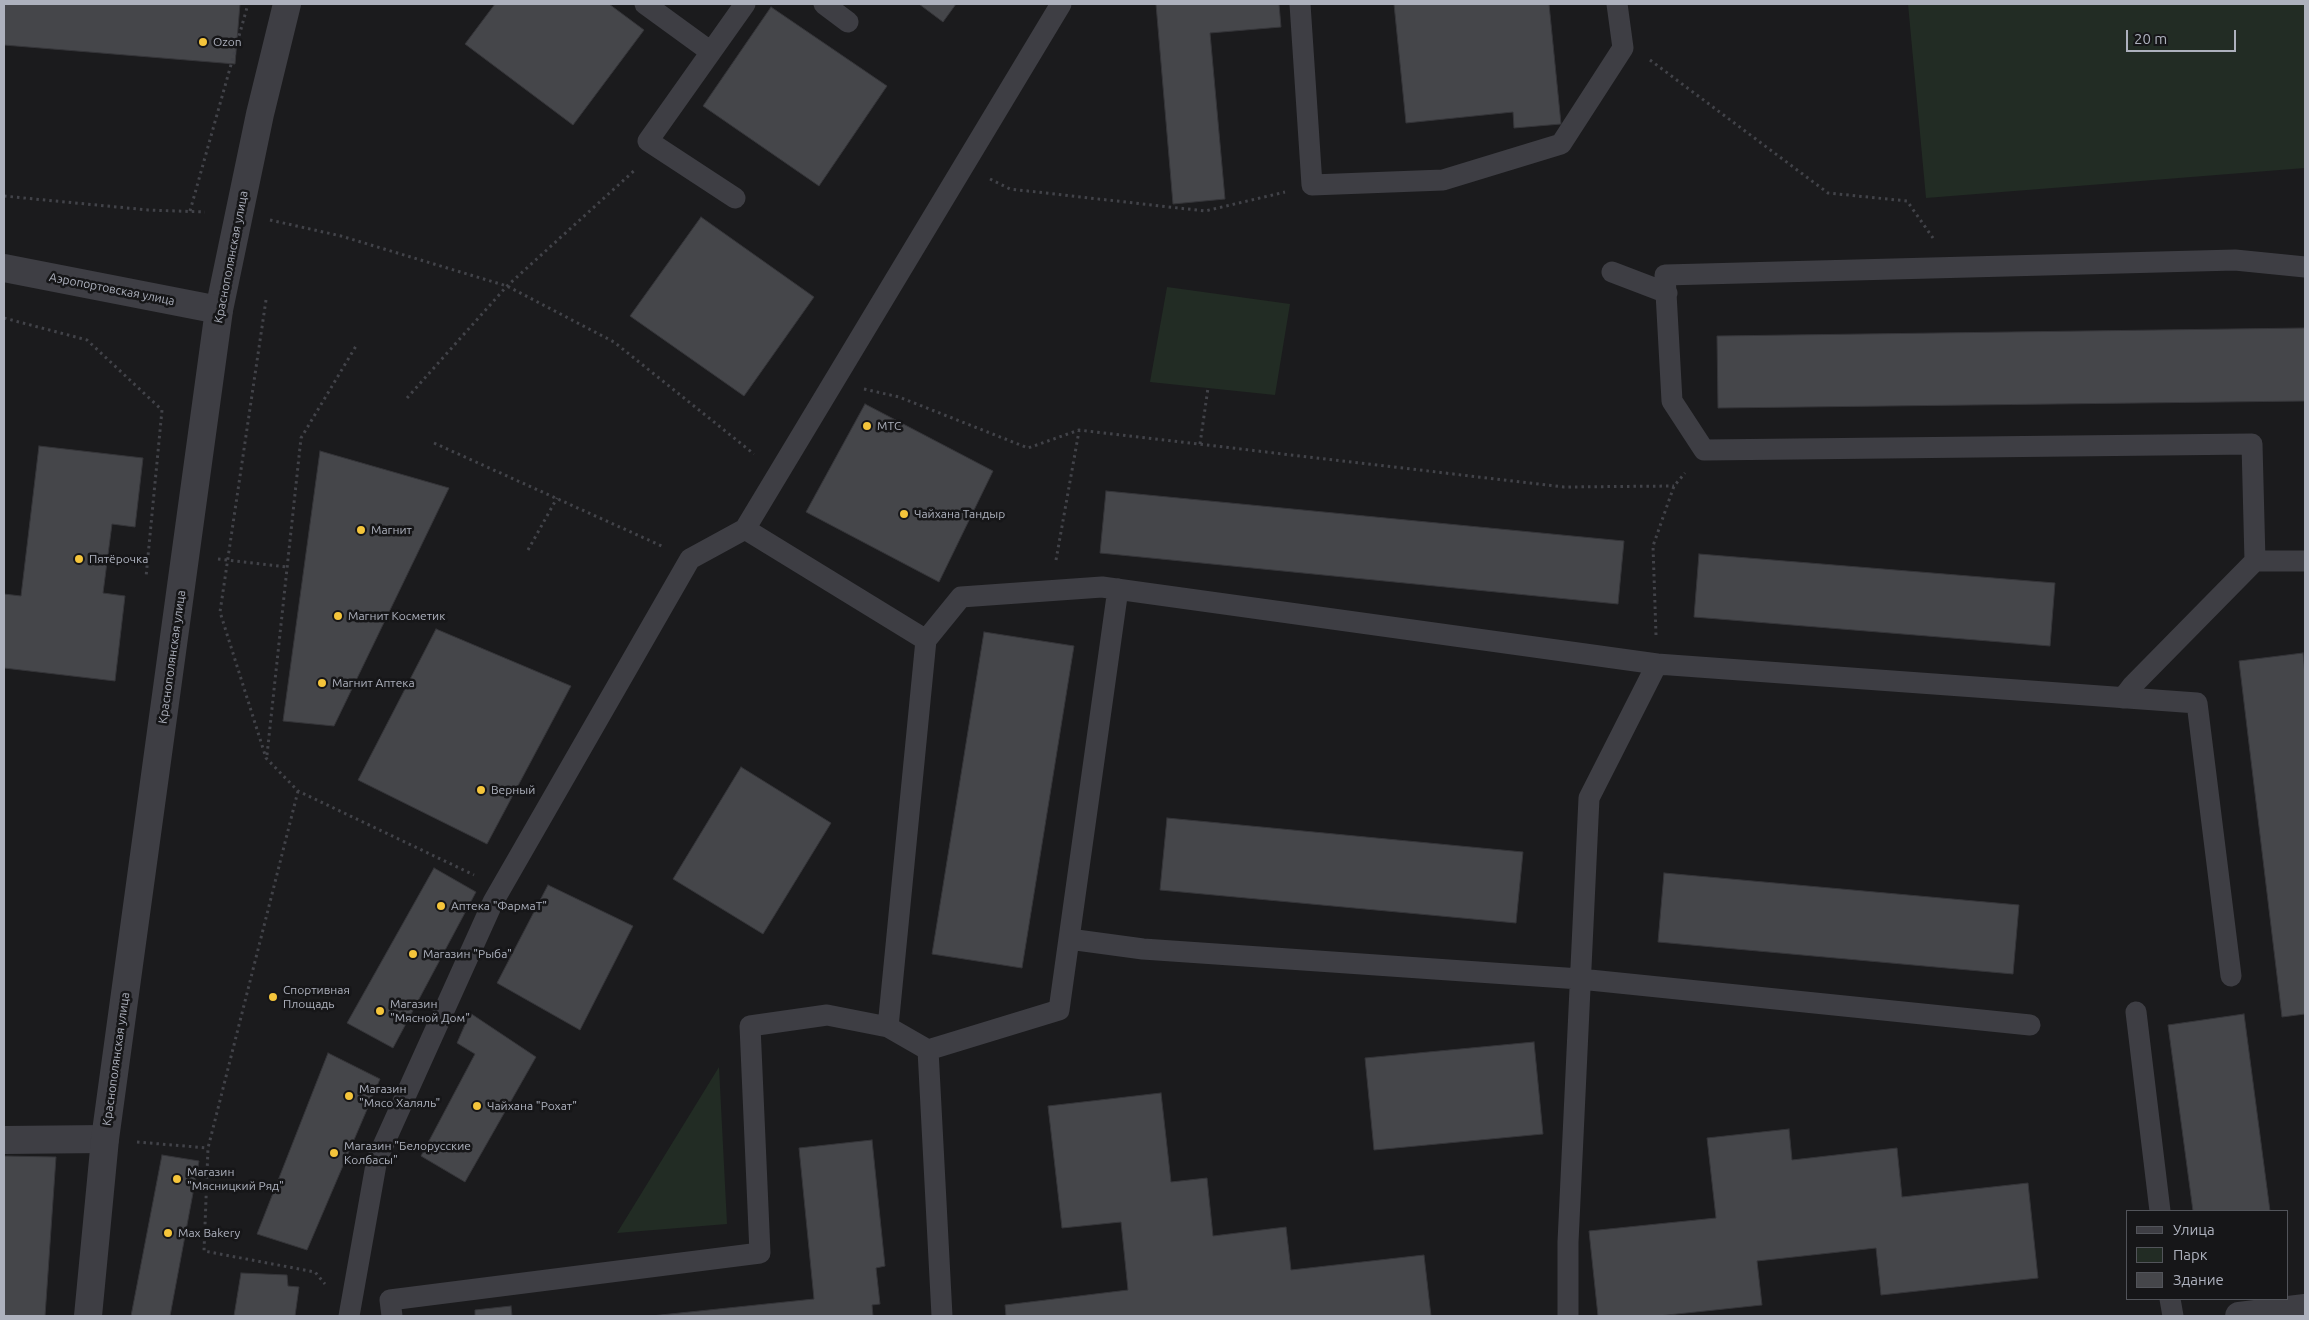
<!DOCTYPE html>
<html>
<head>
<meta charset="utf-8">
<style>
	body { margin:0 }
	#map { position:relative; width:2309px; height:1320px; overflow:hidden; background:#1b1b1d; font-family:Ubuntu,sans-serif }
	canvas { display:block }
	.frame { position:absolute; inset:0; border:5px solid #adb1bd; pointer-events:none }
	.legend { position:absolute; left:2126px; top:1210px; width:162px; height:90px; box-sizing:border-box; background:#161618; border:1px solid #52545a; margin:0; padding:6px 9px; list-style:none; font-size:15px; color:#adb1bd }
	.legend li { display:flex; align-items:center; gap:10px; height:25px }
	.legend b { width:25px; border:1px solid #52545a }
	.scale { position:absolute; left:2126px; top:30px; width:110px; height:22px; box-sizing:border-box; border:2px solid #adb1bd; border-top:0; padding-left:6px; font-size:15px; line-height:18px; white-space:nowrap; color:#adb1bd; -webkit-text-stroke:4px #161618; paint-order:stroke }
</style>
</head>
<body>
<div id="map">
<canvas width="2309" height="1320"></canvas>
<div class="frame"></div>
<ul class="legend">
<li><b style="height:6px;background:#3e3e44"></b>Улица</li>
<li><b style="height:14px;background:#222c24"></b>Парк</li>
<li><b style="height:14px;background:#45464a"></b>Здание</li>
</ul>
<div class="scale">20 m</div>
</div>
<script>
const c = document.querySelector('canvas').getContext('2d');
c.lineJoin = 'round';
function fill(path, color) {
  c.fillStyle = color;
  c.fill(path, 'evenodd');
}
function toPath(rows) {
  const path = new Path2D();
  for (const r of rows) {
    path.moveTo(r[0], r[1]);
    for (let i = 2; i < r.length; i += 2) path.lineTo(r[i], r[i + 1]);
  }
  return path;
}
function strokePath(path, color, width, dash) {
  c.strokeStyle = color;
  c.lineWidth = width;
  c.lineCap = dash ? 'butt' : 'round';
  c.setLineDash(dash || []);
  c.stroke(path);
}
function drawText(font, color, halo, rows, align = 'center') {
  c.font = font + ' Ubuntu,sans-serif';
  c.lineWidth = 5;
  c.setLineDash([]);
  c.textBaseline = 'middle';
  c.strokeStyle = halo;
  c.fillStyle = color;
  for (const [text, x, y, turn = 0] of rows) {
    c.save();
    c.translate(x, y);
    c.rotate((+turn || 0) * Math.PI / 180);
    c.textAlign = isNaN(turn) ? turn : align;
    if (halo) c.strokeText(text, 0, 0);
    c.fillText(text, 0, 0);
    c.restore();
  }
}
const green = toPath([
	[1908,4,2305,4,2305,168,1926,198],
	[1167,287,1290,304,1275,395,1150,382],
	[719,1067,727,1224,617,1233]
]);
const building = toPath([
	[4,4,240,4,235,64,4,45,4,4],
	[495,4,609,4,644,30,573,125,465,44,495,4],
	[919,4,956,4,943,22,919,4],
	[1156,4,1279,4,1281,27,1210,33,1225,199,1173,204,1156,4],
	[1394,4,1549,4,1561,124,1514,128,1513,112,1406,123,1394,4],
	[771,7,887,86,819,186,703,106,771,7],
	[701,217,814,297,744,396,630,316,701,217],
	[2305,328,2305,401,1718,408,1717,336,2305,328],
	[865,404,993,471,939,582,806,512,865,404],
	[39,446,143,458,135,527,112,524,103,593,125,596,115,681,4,668,4,594,21,596,39,446],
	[320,451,449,488,334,726,283,721,320,451],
	[1106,491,1624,541,1618,604,1100,553,1106,491],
	[1699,554,2055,583,2050,646,1694,617,1699,554],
	[436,629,571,686,487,844,358,780,436,629],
	[984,632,1074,646,1022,968,932,954,984,632],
	[2303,653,2305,675,2305,1014,2282,1017,2239,661,2303,653],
	[741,767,831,823,763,934,673,879,741,767],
	[1167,818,1523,852,1516,923,1160,890,1167,818],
	[434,868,476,892,393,1048,347,1023,434,868],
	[1664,873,2019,905,2013,974,1658,942,1664,873],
	[548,885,633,926,580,1030,497,983,548,885],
	[470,1013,536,1057,465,1182,421,1156,475,1054,457,1043,470,1013],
	[2244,1014,2270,1211,2193,1211,2168,1025,2244,1014],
	[1534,1042,1543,1134,1374,1150,1365,1058,1534,1042],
	[328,1053,380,1079,307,1250,257,1234,328,1053],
	[1161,1093,1171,1182,1207,1178,1213,1236,1286,1227,1291,1270,1424,1255,1431,1316,1006,1316,1005,1305,1128,1290,1121,1222,1062,1228,1048,1106,1161,1093],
	[1789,1129,1792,1160,1897,1148,1902,1197,2028,1183,2038,1278,1881,1295,1876,1248,1757,1261,1762,1305,1658,1316,1598,1316,1589,1231,1716,1218,1707,1138,1789,1129],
	[872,1140,885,1266,876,1268,880,1304,872,1305,873,1316,651,1316,814,1299,799,1148,872,1140],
	[162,1155,199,1161,170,1316,131,1316,162,1155],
	[4,1156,56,1157,45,1316,4,1316,4,1156],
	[241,1273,287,1275,288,1286,299,1287,295,1316,234,1316,241,1273],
	[511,1306,512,1316,475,1316,475,1310,511,1306]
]);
const path = toPath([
	[1650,60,1828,193,1907,201,1933,238],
	[990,179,1010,189,1205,211,1285,192],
	[4,196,148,210,205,212],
	[190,211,248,4],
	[270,220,341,236,507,286,614,342,754,454],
	[266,300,220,612,266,758,298,791,474,875],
	[4,318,87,340,162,410,146,577],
	[864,389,899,397,1028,448,1079,430,1564,487,1674,486],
	[407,398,507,286,636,169],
	[434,443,664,547],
	[1200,444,1208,388],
	[528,550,557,498],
	[218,559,287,567],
	[1056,560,1079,431],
	[1656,635,1653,546,1674,486,1685,473],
	[267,755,301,438,356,346],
	[298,791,208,1148,204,1251,315,1272,325,1284],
	[137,1142,208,1148]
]);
const service = toPath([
	[645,4,711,52],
	[824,4,848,22],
	[1300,4,1312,185,1443,180,1561,144,1623,48,1617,4],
	[735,198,648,141,745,4],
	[2305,267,2235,260,1665,275,1672,401,1704,450,2252,444,2255,561,2305,561],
	[1612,272,1667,293],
	[745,529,926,640,888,1027,928,1050,1059,1010,1118,589],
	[926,640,961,597,1102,587,1657,664,1589,798,1568,1242,1568,1316],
	[1657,664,2197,703,2231,976],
	[2123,698,2133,685,2255,561],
	[1069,939,1143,949,1580,979,2030,1025],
	[2136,1012,2160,1211],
	[928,1050,942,1316],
	[2170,1299,2173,1316],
	[349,1316,377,1159,493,902,690,559,745,529,1061,4],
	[392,1316,390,1300,760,1253,750,1026,827,1015,888,1027]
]);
const minor = toPath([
	[219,310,260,114,287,4],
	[4,1140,105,1139],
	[2239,1316,2305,1308]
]);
const tertiary = toPath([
	[4,268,219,310,105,1139,88,1316]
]);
const markers = [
	[203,42,5,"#f5c53b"],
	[867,426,5,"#f5c53b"],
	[904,514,5,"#f5c53b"],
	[361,530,5,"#f5c53b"],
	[79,559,5,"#f5c53b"],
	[338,616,5,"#f5c53b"],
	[322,683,5,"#f5c53b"],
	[481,790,5,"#f5c53b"],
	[441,906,5,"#f5c53b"],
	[413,954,5,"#f5c53b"],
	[273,997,5,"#f5c53b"],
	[380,1011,5,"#f5c53b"],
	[349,1096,5,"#f5c53b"],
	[477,1106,5,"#f5c53b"],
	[334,1153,5,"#f5c53b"],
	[177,1179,5,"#f5c53b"],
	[168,1233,5,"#f5c53b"]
];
const poiNames = [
	["Ozon",213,42],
	["МТС",877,426],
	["Чайхана Тандыр",914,514],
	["Магнит",371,530],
	["Пятёрочка",89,559],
	["Магнит Косметик",348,616],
	["Магнит Аптека",332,683],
	["Верный",491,790],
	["Аптека \"ФармаТ\"",451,906],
	["Магазин \"Рыба\"",423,954],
	["Спортивная",283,990],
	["Площадь",283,1004],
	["Магазин",390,1004],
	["\"Мясной Дом\"",390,1018],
	["Магазин",359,1089],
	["\"Мясо Халяль\"",359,1103],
	["Чайхана \"Рохат\"",487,1106],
	["Магазин \"Белорусские",344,1146],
	["Колбасы\"",344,1160],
	["Магазин",187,1172],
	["\"Мясницкий Ряд\"",187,1186],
	["Max Bakery",178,1233]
];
const streetNames = [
	["Краснополянская улица",231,257,-79],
	["Аэропортовская улица",112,289,11],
	["Краснополянская улица",172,657,-82],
	["Краснополянская улица",116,1059,-82]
];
fill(green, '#222c24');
fill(building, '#45464a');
strokePath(building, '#353539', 1);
strokePath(path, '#424349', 3, [2.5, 4]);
strokePath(service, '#3e3e44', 21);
strokePath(minor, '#3e3e44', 28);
strokePath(tertiary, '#3e3e44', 28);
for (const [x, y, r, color] of markers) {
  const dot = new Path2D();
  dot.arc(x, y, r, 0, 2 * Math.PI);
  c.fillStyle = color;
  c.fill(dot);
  strokePath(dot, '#161618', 2);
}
drawText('12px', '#adb1bd', '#161618', poiNames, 'left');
drawText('12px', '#adb1bd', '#161618', streetNames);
</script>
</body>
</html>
